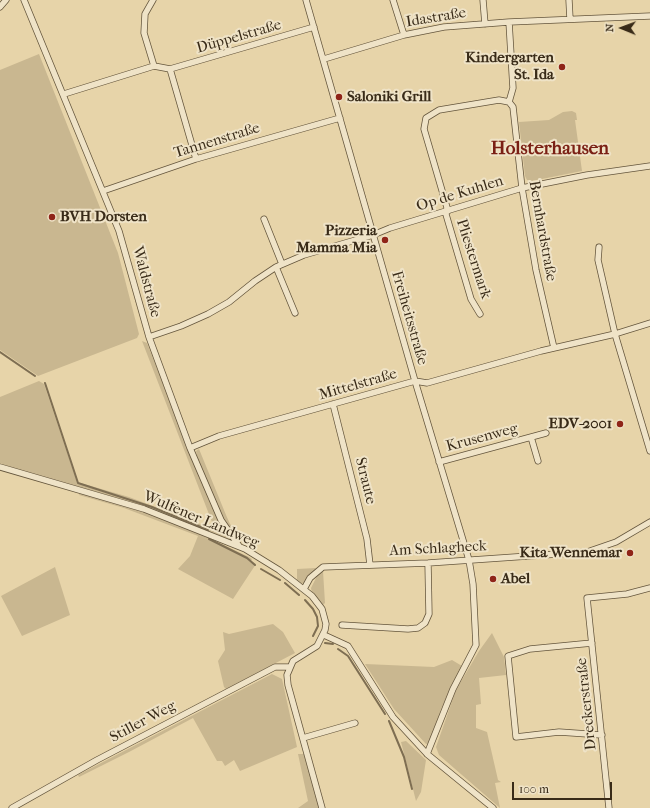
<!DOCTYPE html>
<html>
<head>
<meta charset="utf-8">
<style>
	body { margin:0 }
	#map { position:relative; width:650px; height:808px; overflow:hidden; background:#e7d4a9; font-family:"IM FELL French Canon",serif }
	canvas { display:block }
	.north { position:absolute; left:602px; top:8px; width:40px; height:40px; -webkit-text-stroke:3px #efe3c7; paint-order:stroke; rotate:271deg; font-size:11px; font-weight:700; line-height:16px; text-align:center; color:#392b18 }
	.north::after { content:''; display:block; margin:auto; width:14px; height:18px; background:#392b18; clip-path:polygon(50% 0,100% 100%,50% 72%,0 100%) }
	.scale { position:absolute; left:512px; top:782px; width:100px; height:18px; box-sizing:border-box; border:2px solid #392b18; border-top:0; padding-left:5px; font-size:12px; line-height:14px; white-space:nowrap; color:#392b18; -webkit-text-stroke:3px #efe3c7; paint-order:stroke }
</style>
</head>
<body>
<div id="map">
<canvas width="650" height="808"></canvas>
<div class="north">N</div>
<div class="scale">100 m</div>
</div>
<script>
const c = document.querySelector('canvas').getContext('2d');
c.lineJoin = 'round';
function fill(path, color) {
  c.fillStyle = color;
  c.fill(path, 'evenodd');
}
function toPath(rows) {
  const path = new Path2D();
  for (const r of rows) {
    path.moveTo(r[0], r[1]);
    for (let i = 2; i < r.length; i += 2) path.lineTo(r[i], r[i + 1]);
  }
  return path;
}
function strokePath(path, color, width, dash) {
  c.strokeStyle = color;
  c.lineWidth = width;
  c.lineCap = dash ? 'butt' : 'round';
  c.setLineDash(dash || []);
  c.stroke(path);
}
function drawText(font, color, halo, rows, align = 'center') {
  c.font = font + ' "IM FELL French Canon",serif';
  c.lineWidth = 4;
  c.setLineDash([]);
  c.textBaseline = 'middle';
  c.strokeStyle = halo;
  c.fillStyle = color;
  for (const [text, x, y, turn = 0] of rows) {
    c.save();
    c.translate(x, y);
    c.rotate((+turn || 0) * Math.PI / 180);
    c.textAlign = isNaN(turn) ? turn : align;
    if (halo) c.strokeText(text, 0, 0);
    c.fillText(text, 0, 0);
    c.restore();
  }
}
const green = toPath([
	[39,54,118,253,139,334,137,338,38,376,0,350,0,70],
	[572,111,576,113,577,120,575,120,582,171,532,181,527,180,525,176,519,122,549,120,563,112],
	[142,341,147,343,210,503,223,528,233,542,130,501,29,474,0,463,0,397,39,381,44,384,77,482,129,497,208,527,212,522],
	[199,449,226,515,230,524,242,538,237,539,223,518,197,456,196,451],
	[80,492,113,500,190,529,249,557,252,559,251,561,256,564,233,599,178,569,190,556,198,536,124,508,79,495],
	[55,567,70,615,22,636,1,596],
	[316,568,305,584,297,582,297,569],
	[323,571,325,603,322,606,312,594,311,588,318,574],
	[273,624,283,632,295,653,226,689,224,687,218,661,225,650,223,632,229,634],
	[492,633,504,657,506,675,479,678,481,704,476,705,476,728,487,732,498,780,501,782,495,783,500,808,439,755,436,747,456,690,479,651],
	[452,660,462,666,441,709,430,743,426,744,394,709,365,664,434,667],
	[272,674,282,679,297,747,240,771,234,760,225,766,222,761,217,761,193,718,129,752,79,777,78,775],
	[406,741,426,760,421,792,416,801,401,742],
	[298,754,304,754,320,808,298,808,308,801]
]);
const stream = toPath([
	[0,352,35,376],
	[45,383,78,483,152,507,208,530],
	[209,539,247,558,255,565],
	[261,569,280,580],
	[285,583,299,595],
	[305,600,313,609,317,617,318,626,313,636],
	[325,643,333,644],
	[338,649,348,656,385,714],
	[389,721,404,757,412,789]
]);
const minor = toPath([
	[24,0,119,231,149,337,190,448,221,520,239,546],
	[153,0,145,14,144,33,154,66,170,69,314,27],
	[306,0,415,381,469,560,473,584,476,645,453,689,427,754],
	[393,0,404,35],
	[483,0,485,24],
	[569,0,570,19],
	[0,7,6,0],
	[509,22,513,88,509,102],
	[324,59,404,35,444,27,509,22,650,16],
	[170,69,196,159],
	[64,94,154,66],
	[509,102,513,107,522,188,536,270,554,348],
	[103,191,196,159,340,118],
	[445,211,471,299,480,314],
	[448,211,424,129,426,118,439,110,499,100,509,102],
	[264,219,282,264],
	[599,247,598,260,615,334,650,451],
	[276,267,295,313],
	[149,337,181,326,208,314,229,302,255,281,276,267,304,255,373,235,390,228,522,188,587,175,650,166],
	[333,404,367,539,370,565],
	[531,437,538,461],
	[190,448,219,436,415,381,427,383,541,351,615,334,650,323],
	[439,462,546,433],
	[0,467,144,509,245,549,279,570,312,596,322,609,326,624,325,630,317,646,293,661,287,675,288,685,322,808],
	[304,589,310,578,323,567,428,563,587,552,616,542,650,522],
	[342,625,408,629,418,628,425,623,429,614,428,563],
	[324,635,348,646,393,717,427,754,493,808],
	[592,643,530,649,508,656,516,737,559,732,602,735],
	[303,738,355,723],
	[12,808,97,760,275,667,289,667],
	[609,808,587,598,627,594,650,588]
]);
const markers = [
	[562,67,4,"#8f2418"],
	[339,97,4,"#8f2418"],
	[52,217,4,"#8f2418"],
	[385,240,4,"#8f2418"],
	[620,424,4,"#8f2418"],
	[630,553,4,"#8f2418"],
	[493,579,4,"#8f2418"]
];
const streetNames = [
	["Idastraße",436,18,-9],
	["Düppelstraße",239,37,-16],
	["Tannenstraße",217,141,-17],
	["Op de Kuhlen",460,194,-17],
	["Bernhardstraße",542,231,80],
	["Pliestermark",473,259,72],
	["Waldstraße",146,282,75],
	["Freiheitsstraße",409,318,74],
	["Mittelstraße",358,385,-16],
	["Krusenweg",482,438,-15],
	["Straute",365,481,76],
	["Wulfener Landweg",201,520,23],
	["Am Schlagheck",438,549,-3],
	["Dreckerstraße",587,704,-96],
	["Stiller Weg",143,722,-28]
];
const poiNames = [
	["Kindergarten",554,58],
	["St. Ida",554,75],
	["Saloniki Grill",347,97,"left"],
	["BVH Dorsten",60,217,"left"],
	["Pizzeria",377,231],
	["Mamma Mia",377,248],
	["EDV-2001",612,424],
	["Kita Wennemar",622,553],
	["Abel",501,579,"left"]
];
const districtNames = [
	["Holsterhausen",550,149]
];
fill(green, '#c9b790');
strokePath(stream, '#7e6e52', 2);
strokePath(minor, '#64553c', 7);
strokePath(minor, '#efe3c7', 5.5);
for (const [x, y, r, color] of markers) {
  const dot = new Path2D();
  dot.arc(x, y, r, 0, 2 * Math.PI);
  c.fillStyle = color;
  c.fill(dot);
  strokePath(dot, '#efe3c7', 1.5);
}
drawText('15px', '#392b18', '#efe3c7', streetNames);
drawText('bold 15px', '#392b18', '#efe3c7', poiNames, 'right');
drawText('bold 19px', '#7a1f14', '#efe3c7', districtNames);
</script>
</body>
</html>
